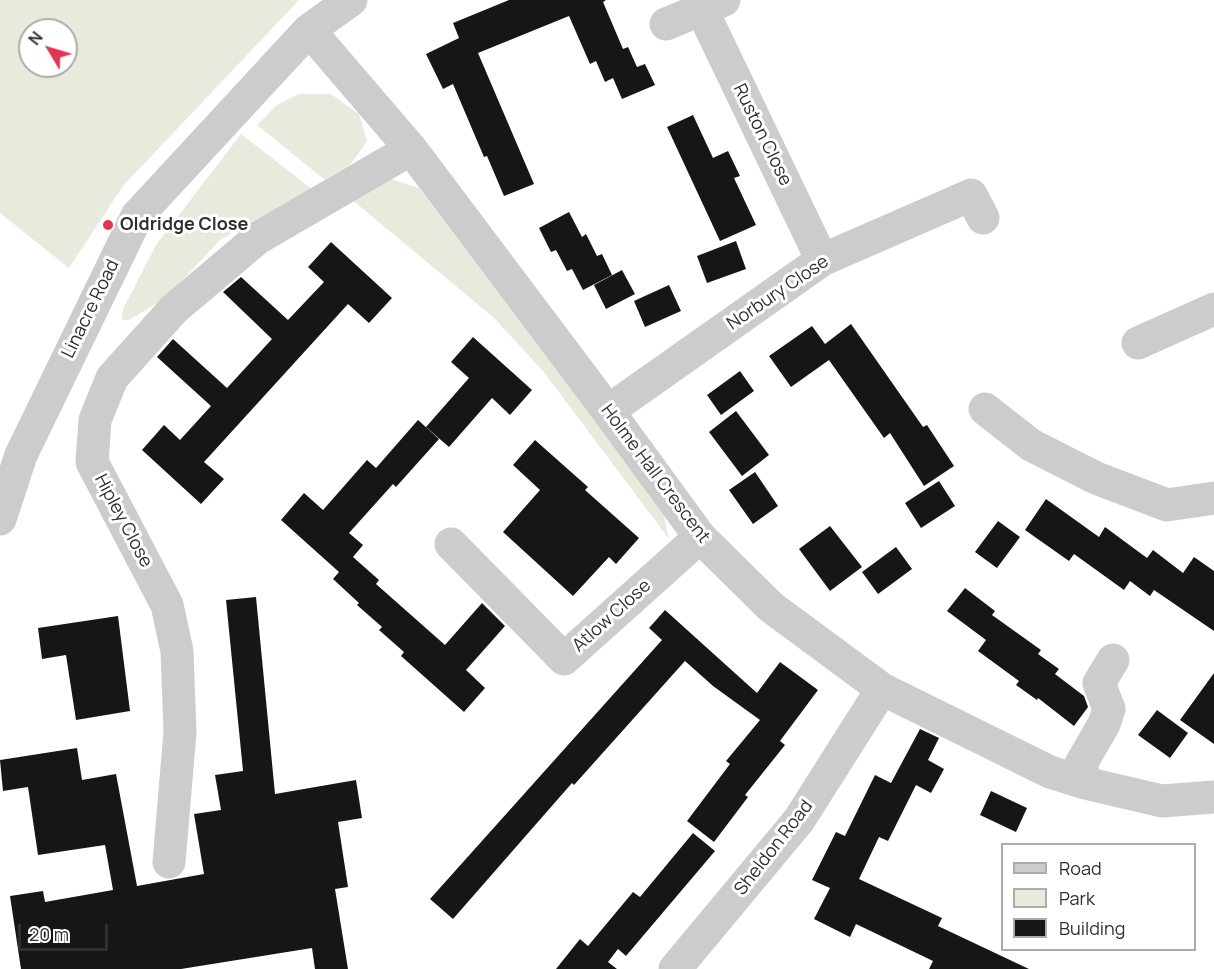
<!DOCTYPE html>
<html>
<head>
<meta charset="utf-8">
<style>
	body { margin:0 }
	#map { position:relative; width:1214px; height:969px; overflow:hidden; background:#fff; font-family:Manrope,sans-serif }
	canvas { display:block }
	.legend { position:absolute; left:1001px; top:843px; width:195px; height:108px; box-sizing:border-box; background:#fff; border:2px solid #acacac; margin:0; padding:8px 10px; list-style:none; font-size:18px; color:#2f2f2f }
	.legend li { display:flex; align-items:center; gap:12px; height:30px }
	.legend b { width:30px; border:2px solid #acacac }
	.north { position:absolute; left:18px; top:18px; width:60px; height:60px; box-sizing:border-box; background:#fff; border:2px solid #acacac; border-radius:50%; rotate:308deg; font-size:16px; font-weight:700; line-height:24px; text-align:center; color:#2f2f2f }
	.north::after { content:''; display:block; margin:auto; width:21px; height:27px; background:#e13553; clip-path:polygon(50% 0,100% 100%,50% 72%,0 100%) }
	.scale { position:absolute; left:18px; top:924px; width:90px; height:27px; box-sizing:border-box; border:3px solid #2f2f2f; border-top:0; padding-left:8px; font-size:18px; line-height:21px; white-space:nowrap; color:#2f2f2f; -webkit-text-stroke:4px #fff; paint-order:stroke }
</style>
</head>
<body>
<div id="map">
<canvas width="1214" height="969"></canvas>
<ul class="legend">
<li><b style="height:8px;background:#ccc"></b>Road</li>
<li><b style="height:16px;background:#e6ebdd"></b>Park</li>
<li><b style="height:16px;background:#161616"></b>Building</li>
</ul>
<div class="north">N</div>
<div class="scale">20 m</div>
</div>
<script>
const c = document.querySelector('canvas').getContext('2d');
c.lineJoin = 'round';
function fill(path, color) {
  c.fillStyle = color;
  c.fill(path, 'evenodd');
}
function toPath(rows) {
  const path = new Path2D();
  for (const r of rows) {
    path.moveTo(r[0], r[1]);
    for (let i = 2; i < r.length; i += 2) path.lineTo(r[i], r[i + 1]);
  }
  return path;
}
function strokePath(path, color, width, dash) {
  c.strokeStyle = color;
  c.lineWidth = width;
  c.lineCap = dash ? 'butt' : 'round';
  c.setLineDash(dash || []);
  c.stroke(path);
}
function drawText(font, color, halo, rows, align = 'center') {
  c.font = font + ' Manrope,sans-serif';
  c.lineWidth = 6;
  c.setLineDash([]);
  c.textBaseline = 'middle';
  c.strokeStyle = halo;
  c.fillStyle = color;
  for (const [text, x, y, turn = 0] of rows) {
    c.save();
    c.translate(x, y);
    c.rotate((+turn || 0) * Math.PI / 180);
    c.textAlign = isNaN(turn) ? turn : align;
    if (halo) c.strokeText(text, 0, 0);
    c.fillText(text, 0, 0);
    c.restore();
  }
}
const green = toPath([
	[0,0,299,0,123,186,69,268,0,213],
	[30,30,66,30,66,66,30,66],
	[299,94,331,94,359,114,367,141,351,164,325,180,257,125,277,105],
	[241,134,312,189,220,240,166,298,129,320,122,320,123,309,156,245],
	[391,179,419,188,663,511,669,539,543,371,493,317,351,199]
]);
const building = toPath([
	[509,0,606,0,603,2,623,49,628,47,637,67,645,64,655,85,622,99,613,78,605,82,596,61,590,64,569,16,478,53,534,184,504,196,487,156,484,157,453,84,443,89,426,54,459,38,453,23],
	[693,115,713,158,728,151,740,176,734,178,756,225,720,241,667,127],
	[569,212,582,237,586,234,597,256,602,254,612,275,583,290,572,269,567,271,556,250,551,252,539,228],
	[736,241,746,269,707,283,697,256],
	[331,242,392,298,369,323,348,304,204,462,224,479,201,504,142,450,164,425,180,440,211,406,157,357,173,339,227,388,272,339,223,292,241,277,288,320,324,282,308,267],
	[622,270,635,294,606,309,594,285],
	[669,285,681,311,645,327,634,301],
	[851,324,923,427,927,425,954,466,924,486,890,433,884,438,829,360,791,387,769,356,812,326,825,344],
	[473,337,532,390,510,415,492,398,449,447,426,427,469,378,451,362],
	[740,371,754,391,721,415,707,395],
	[736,411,769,455,742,476,709,432],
	[418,420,439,439,396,487,393,484,349,533,363,545,353,557,379,580,376,584,445,645,482,603,505,626,466,670,485,688,464,712,401,656,404,652,379,630,382,627,357,605,359,603,333,579,339,572,281,520,304,493,323,510,367,460,376,468],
	[535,440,588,487,585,490,639,538,616,564,609,557,573,596,503,532,540,490,513,465],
	[755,472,778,506,753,524,729,490],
	[939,481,955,506,921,528,905,503],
	[1046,499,1099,537,1105,527,1147,558,1153,550,1183,573,1194,557,1214,571,1214,631,1154,590,1150,596,1130,581,1124,590,1074,554,1069,561,1025,530],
	[998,521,1020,537,997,568,975,552],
	[830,526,862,567,830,591,799,549],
	[896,547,912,569,878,594,862,572],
	[965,588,995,611,992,615,1041,650,1038,654,1059,669,1055,674,1084,696,1088,707,1074,726,1038,698,1037,700,1016,685,1019,681,978,651,986,640,947,611],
	[256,597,275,794,356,780,362,818,338,822,348,887,335,889,348,969,315,969,312,948,181,969,21,969,10,896,43,891,45,902,113,890,105,845,38,855,28,787,3,791,0,760,77,748,82,780,116,774,137,886,204,874,194,814,221,810,215,775,243,771,226,600],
	[665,610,757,693,780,662,818,690,780,741,785,745,745,795,748,797,714,842,687,821,730,764,726,761,760,720,713,686,685,661,574,785,572,783,453,919,430,899,662,640,649,628],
	[118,616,130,711,76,720,66,655,42,659,38,628],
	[1214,673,1214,744,1180,720],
	[1157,710,1188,733,1170,758,1138,735],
	[920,729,939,738,928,760,944,769,931,793,916,785,888,841,879,837,859,879,942,918,938,926,1029,969,929,969,933,961,856,924,850,937,814,919,830,888,812,880,836,832,845,836,875,775,891,783],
	[991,791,1027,808,1016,832,980,815],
	[693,833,715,851,626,956,618,949,608,962,617,969,556,969,580,939,588,946,633,892,640,897]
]);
const minor = toPath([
	[702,10,822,260],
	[666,24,724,0],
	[309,30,411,149,608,411,700,537,771,607,882,689,1050,772,1085,783,1162,801,1214,797],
	[1138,343,1214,309],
	[985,409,1031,445,1096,478,1167,505,1214,498],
	[608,411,822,260,971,195,983,218],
	[0,519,21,455,137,216,309,30,351,0],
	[451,544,564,659,700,537],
	[1085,783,1081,764,1104,724,1109,709,1099,683,1113,660],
	[169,862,180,732,177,651,167,605,92,462,95,420,112,378,174,309,258,238,411,149],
	[675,969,799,820,882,689]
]);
const markers = [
	[108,225,6,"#e13553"]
];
const streetNames = [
	["Ruston Close",762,135,64],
	["Norbury Close",778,293,-34],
	["Linacre Road",91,309,-64],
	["Holme Hall Crescent",655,474,53],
	["Hipley Close",123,521,62],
	["Atlow Close",612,616,-42],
	["Sheldon Road",774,848,-52]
];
const poiNames = [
	["Oldridge Close",120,225]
];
fill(green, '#e6ebdd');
fill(building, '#161616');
strokePath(minor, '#ccc', 33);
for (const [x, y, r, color] of markers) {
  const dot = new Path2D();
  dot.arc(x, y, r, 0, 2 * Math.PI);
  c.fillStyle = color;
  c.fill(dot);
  strokePath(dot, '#fff', 2);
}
drawText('18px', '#2f2f2f', '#fff', streetNames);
drawText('bold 18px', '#2f2f2f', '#fff', poiNames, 'left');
</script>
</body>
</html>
